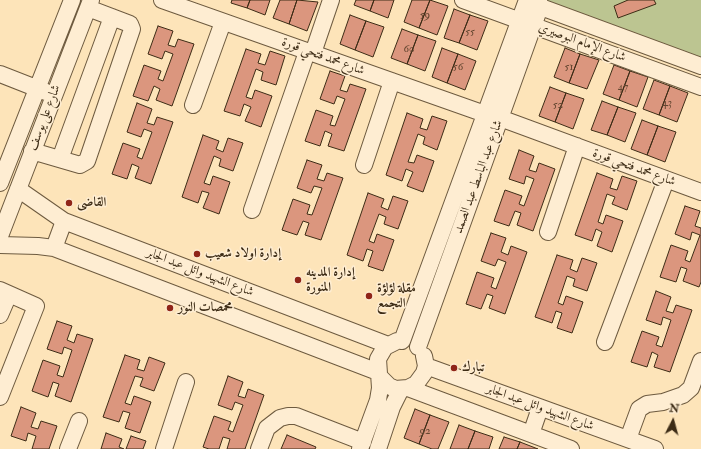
<!DOCTYPE html>
<html>
<head>
<meta charset="utf-8">
<style>
	body { margin:0 }
	#map { position:relative; width:701px; height:449px; overflow:hidden; background:#fde4b9; font-family:"IM FELL Double Pica",serif }
	canvas { display:block }
	.north { position:absolute; left:653px; top:401px; width:40px; height:40px; -webkit-text-stroke:3px #feedd2; paint-order:stroke; rotate:6deg; font-size:11px; font-weight:700; line-height:16px; text-align:center; color:#3d2c16 }
	.north::after { content:''; display:block; margin:auto; width:14px; height:18px; background:#3d2c16; clip-path:polygon(50% 0,100% 100%,50% 72%,0 100%) }
</style>
</head>
<body>
<div id="map">
<canvas width="701" height="449"></canvas>
<div class="north">N</div>
</div>
<script>
const c = document.querySelector('canvas').getContext('2d');
c.lineJoin = 'round';
function fill(path, color) {
  c.fillStyle = color;
  c.fill(path, 'evenodd');
}
function toPath(rows) {
  const path = new Path2D();
  for (const r of rows) {
    path.moveTo(r[0], r[1]);
    for (let i = 2; i < r.length; i += 2) path.lineTo(r[i], r[i + 1]);
  }
  return path;
}
function strokePath(path, color, width, dash) {
  c.strokeStyle = color;
  c.lineWidth = width;
  c.lineCap = dash ? 'butt' : 'round';
  c.setLineDash(dash || []);
  c.stroke(path);
}
function drawText(font, color, halo, rows, align = 'center') {
  c.font = font + ' "IM FELL Double Pica",Amiri,serif';
  c.lineWidth = 3;
  c.setLineDash([]);
  c.textBaseline = 'middle';
  c.strokeStyle = halo;
  c.fillStyle = color;
  for (const [text, x, y, turn = 0] of rows) {
    c.save();
    c.translate(x, y);
    c.rotate((+turn || 0) * Math.PI / 180);
    c.textAlign = isNaN(turn) ? turn : align;
    if (halo) c.strokeText(text, 0, 0);
    c.fillText(text, 0, 0);
    c.restore();
  }
}
const green = toPath([
	[539,0,701,0,701,66]
]);
const building = toPath([
	[232,0,250,0,247,8,231,3,232,0],
	[250,0,270,0,265,15,247,8,250,0],
	[280,0,297,0,289,24,273,18,280,0],
	[297,0,318,2,307,31,289,24,297,0],
	[356,0,374,0,370,11,354,5,356,0],
	[374,0,394,0,388,18,370,11,374,0],
	[412,0,430,0,419,28,404,22,412,0],
	[430,0,448,6,437,35,419,28,430,0],
	[628,0,654,0,656,4,618,18,614,6,628,0],
	[454,9,470,15,459,43,444,38,454,9],
	[350,15,366,21,355,50,340,44,350,15],
	[470,15,488,21,477,50,459,43,470,15],
	[366,21,384,27,373,57,355,50,366,21],
	[158,26,173,31,168,45,175,47,178,39,194,44,172,106,156,100,160,89,154,86,148,101,133,96,144,65,161,71,158,79,163,81,173,54,165,51,162,59,148,54,158,26],
	[402,29,418,35,407,64,391,58,402,29],
	[418,35,436,41,425,71,407,64,418,35],
	[442,48,458,54,447,83,432,77,442,48],
	[565,48,580,54,569,83,554,77,565,48],
	[246,49,261,54,258,63,265,65,270,51,285,56,276,85,261,80,263,72,256,69,246,97,252,99,255,90,272,96,261,127,245,121,251,107,244,104,240,116,224,111,246,49],
	[458,54,476,61,465,90,447,83,458,54],
	[580,54,599,60,587,89,569,83,580,54],
	[614,65,630,71,619,100,603,94,614,65],
	[330,71,345,76,340,90,347,92,350,84,366,89,344,151,328,146,332,134,325,131,320,146,305,141,316,110,333,116,330,125,335,126,345,99,337,96,334,104,320,99,330,71],
	[630,71,648,77,637,107,619,100,630,71],
	[654,80,670,86,659,115,643,109,654,80],
	[670,86,688,93,677,122,659,115,670,86],
	[550,87,566,93,555,122,539,116,550,87],
	[566,93,584,99,573,129,555,122,566,93],
	[602,101,618,107,607,135,591,130,602,101],
	[137,103,152,109,147,123,154,125,157,117,173,122,151,184,135,178,139,167,132,164,127,179,112,174,123,143,140,149,137,157,142,159,152,132,144,129,141,137,127,132,137,103],
	[618,107,636,113,625,142,607,135,618,107],
	[407,113,423,119,420,128,427,130,432,116,447,121,437,150,423,144,425,137,418,134,408,162,414,163,417,155,434,161,423,192,407,186,413,172,406,169,402,181,386,175,407,113],
	[642,120,658,126,647,155,631,149,642,120],
	[658,126,676,132,665,162,647,155,658,126],
	[203,135,219,141,216,149,223,152,228,138,243,143,233,171,219,166,221,159,214,156,204,183,210,185,213,176,230,182,219,214,203,208,209,193,202,191,198,203,182,197,203,135],
	[519,150,534,156,529,170,536,172,539,163,555,169,533,231,517,225,521,213,515,211,509,226,494,221,505,190,522,196,519,204,524,206,534,179,526,176,524,184,509,179,519,150],
	[307,160,322,165,317,179,324,181,327,173,343,178,321,240,305,235,309,223,303,221,297,235,282,230,293,199,310,205,307,214,312,215,322,188,314,186,311,193,297,188,307,160],
	[597,173,613,179,610,188,617,190,622,176,637,181,627,210,612,204,615,197,607,194,598,222,603,224,606,215,623,221,612,252,597,246,602,232,596,229,592,241,575,235,597,173],
	[368,193,384,199,381,207,388,210,393,196,408,201,398,229,384,224,386,217,379,214,369,241,374,243,377,234,394,240,383,271,368,266,373,251,367,249,363,261,347,255,368,193],
	[685,206,700,211,695,226,701,228,701,282,699,287,683,281,687,269,681,267,676,282,660,277,671,245,688,251,685,260,690,262,700,235,692,232,690,240,675,234,685,206],
	[491,233,506,238,501,252,508,255,511,246,527,252,505,314,489,308,493,296,487,294,481,309,466,304,477,272,494,278,491,287,496,289,506,262,498,259,495,266,481,261,491,233],
	[557,255,573,260,570,269,577,272,582,258,597,263,587,291,573,286,575,279,567,276,558,303,563,305,566,296,583,302,572,333,557,328,562,313,556,311,552,323,535,317,557,255],
	[656,291,671,297,666,311,673,313,676,305,692,310,670,372,654,367,658,355,652,352,647,367,631,362,642,331,659,337,656,345,662,347,671,320,663,317,661,325,646,320,656,291],
	[57,321,72,326,67,340,74,343,77,334,93,339,71,402,55,396,59,384,53,382,48,397,32,391,43,360,60,366,57,375,63,377,72,350,64,347,62,354,47,349,57,321],
	[125,355,140,360,137,369,144,371,149,357,165,363,154,391,140,386,143,378,135,376,125,403,131,405,134,396,151,402,140,433,125,428,130,413,123,411,119,422,103,417,125,355],
	[228,376,243,382,238,396,245,398,248,389,264,395,245,449,227,449,230,439,223,437,219,449,209,449,203,447,214,416,231,422,228,430,233,432,243,405,235,402,232,410,218,405,228,376],
	[21,407,36,413,31,427,38,429,41,421,57,426,49,449,32,449,36,436,28,433,26,441,11,436,21,407],
	[415,409,430,415,419,444,404,438,415,409],
	[430,415,449,422,438,449,432,449,419,444,430,415],
	[459,425,475,431,468,449,450,449,459,425],
	[475,431,493,437,489,449,468,449,475,431],
	[106,433,122,439,119,447,124,449,101,449,106,433],
	[287,435,316,447,315,449,281,449,287,435],
	[131,436,146,441,143,449,126,449,131,436],
	[504,437,520,442,517,449,499,449,504,437],
	[520,442,538,449,517,449,520,442]
]);
const minor = toPath([
	[162,0,485,114],
	[463,0,701,87],
	[530,3,701,66],
	[313,53,331,0],
	[0,74,46,92],
	[193,105,223,22],
	[500,118,701,192],
	[32,151,80,165,87,161,132,29,130,24,88,8],
	[60,159,112,17],
	[364,165,392,81],
	[0,183,72,0],
	[18,189,64,221,388,345],
	[252,210,307,52],
	[548,232,577,146],
	[0,236,91,0],
	[0,245,38,246,54,248,378,372],
	[54,248,64,221],
	[0,290,36,306,0,397],
	[0,315,9,294],
	[402,341,527,0],
	[605,342,666,180],
	[418,347,540,7,539,0],
	[426,366,655,449],
	[379,376,389,386,395,389,408,388,416,384,424,373,426,366,424,356],
	[408,388,571,449],
	[531,434,540,408],
	[628,439,639,409,647,404,663,402,683,395,691,388,701,361],
	[68,449,79,421],
	[164,449,186,382],
	[259,449,267,428,280,418,288,416,296,416,363,442],
	[360,449,378,400,380,388,378,359,385,347,397,341],
	[378,449,392,407,401,389]
]);
const markers = [
	[69,203,4,"#8f2418"],
	[197,254,4,"#8f2418"],
	[298,280,4,"#8f2418"],
	[369,296,4,"#8f2418"],
	[170,308,4,"#8f2418"],
	[454,368,4,"#8f2418"]
];
const numberNames = [
	["59",425,16],
	["55",470,33],
	["60",409,50],
	["56",458,68],
	["51",569,68],
	["47",623,88],
	["43",667,104],
	["52",558,106],
	["92",425,432]
];
const streetNames = [
	["شارع الإمام البوصيري",582,43,20],
	["شارع محمد فتحي قورة",323,57,20],
	["شارع على يوسف",45,118,-69],
	["شارع محمد فتحي قورة",634,168,20],
	["شارع عبد الباسط عبد الصمد",479,177,-70],
	["شارع الشهيد وائل عبد الجابر",200,273,21],
	["شارع الشهيد وائل عبد الجابر",540,408,20]
];
const poiNames = [
	["القاضى",77,203],
	["إدارة اولاد شعيب",205,254],
	["إدارة المدينه",306,273],
	["المنورة",306,288],
	["مقلة لؤلؤة",377,289],
	["التجمع",377,304],
	["محمصات النور",178,308],
	["تبارك",462,368]
];
fill(green, '#bcc591');
fill(building, '#db967e');
strokePath(building, '#3d2c16', 1);
strokePath(minor, '#6d5a3f', 18);
strokePath(minor, '#feedd2', 16);
for (const [x, y, r, color] of markers) {
  const dot = new Path2D();
  dot.arc(x, y, r, 0, 2 * Math.PI);
  c.fillStyle = color;
  c.fill(dot);
  strokePath(dot, '#feedd2', 1.5);
}
drawText('11px', '#644630', null, numberNames);
drawText('13px', '#3d2c16', '#feedd2', streetNames);
drawText('bold 13px', '#3d2c16', '#feedd2', poiNames, 'left');
</script>
</body>
</html>
